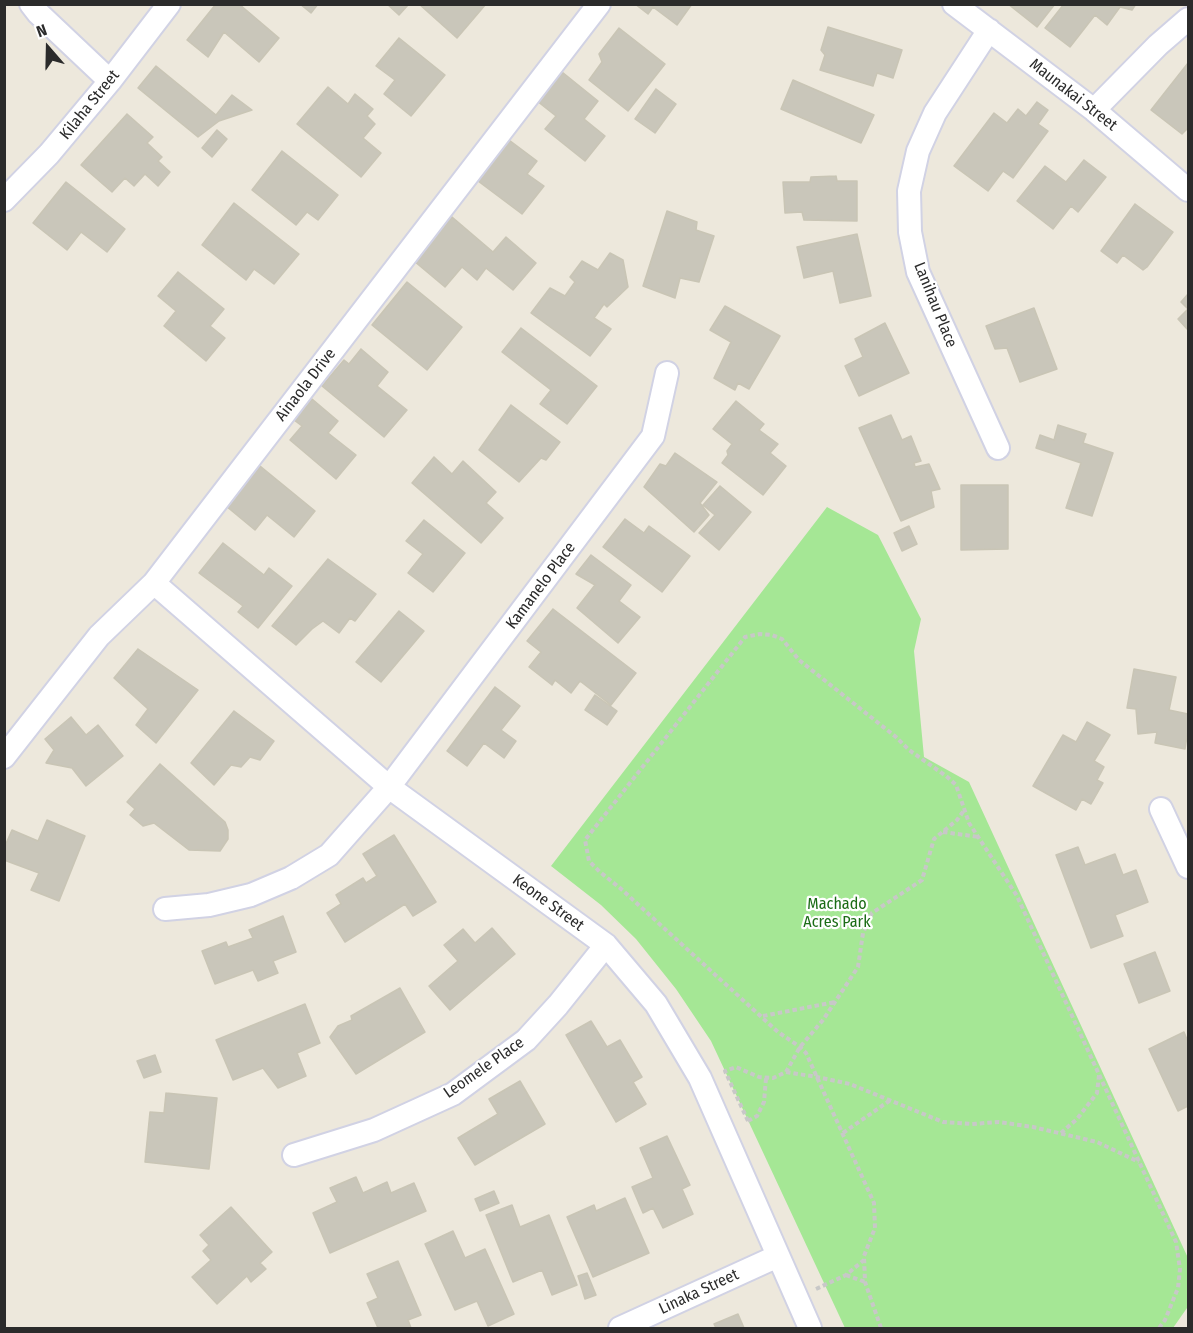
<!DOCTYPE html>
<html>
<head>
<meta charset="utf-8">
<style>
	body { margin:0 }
	#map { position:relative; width:1193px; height:1333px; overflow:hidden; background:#ede8dc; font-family:"Fira Sans Condensed",sans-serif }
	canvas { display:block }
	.frame { position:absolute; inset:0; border:6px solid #2b2b2b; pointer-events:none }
	.north { position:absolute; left:18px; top:18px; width:60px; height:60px; -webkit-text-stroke:4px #fff; paint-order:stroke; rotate:340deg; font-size:16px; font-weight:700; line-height:24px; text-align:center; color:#2b2b2b }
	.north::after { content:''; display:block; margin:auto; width:21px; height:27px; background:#2b2b2b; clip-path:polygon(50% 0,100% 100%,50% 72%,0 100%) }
</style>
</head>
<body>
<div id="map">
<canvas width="1193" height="1333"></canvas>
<div class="frame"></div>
<div class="north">N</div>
</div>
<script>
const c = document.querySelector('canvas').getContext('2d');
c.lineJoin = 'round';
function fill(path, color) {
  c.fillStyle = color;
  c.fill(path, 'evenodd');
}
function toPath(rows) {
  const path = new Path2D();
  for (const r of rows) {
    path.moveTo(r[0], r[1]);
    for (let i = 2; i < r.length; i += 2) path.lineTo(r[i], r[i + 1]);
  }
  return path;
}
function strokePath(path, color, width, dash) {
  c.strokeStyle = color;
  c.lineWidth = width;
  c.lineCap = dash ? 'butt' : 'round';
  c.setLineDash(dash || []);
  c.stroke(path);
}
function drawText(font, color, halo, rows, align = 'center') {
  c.font = font + ' "Fira Sans Condensed",sans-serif';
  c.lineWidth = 4.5;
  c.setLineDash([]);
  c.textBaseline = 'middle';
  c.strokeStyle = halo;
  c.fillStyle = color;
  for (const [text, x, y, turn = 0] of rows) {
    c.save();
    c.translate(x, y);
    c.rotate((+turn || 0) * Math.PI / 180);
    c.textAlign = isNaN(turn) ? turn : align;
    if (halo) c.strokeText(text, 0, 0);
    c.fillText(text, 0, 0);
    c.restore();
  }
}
const green = toPath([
	[827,507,878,535,921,619,914,651,924,757,969,782,1188,1258,1188,1301,1187,1308,1173,1328,845,1328,711,1041,676,989,636,939,601,905,551,866]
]);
const building = toPath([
	[216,4,239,4,279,38,259,62,224,32,208,57,187,40,216,4],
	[300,4,318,4,311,13,300,4],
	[387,4,409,4,399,15,387,4],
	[419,4,486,4,457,38,419,4],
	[635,4,692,4,677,25,653,7,648,14,635,4],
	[1008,4,1055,4,1037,27,1008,4],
	[1064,4,1136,4,1132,10,1120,7,1107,25,1095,15,1070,47,1045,28,1064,4],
	[828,27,902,50,893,78,877,73,873,86,820,70,825,55,821,50,828,27],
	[619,28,665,64,628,111,589,80,602,62,599,54,619,28],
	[399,38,445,75,411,116,384,94,395,80,376,66,399,38],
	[1188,63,1188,128,1182,134,1151,110,1188,63],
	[156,66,216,115,232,95,252,110,219,121,198,137,138,88,156,66],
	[562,72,598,101,584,119,605,136,585,161,545,129,556,116,537,101,562,72],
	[793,80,874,115,861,143,781,109,793,80],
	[328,87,348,104,355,94,373,109,367,116,375,124,363,138,381,153,361,177,297,124,328,87],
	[656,89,676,104,655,133,635,119,656,89],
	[1037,102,1048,110,1038,124,1048,131,1013,178,1003,171,988,191,954,166,994,113,1007,123,1018,109,1026,116,1037,102],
	[127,114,153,137,147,143,162,157,158,161,170,172,158,186,145,174,134,186,125,178,112,192,81,165,127,114],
	[217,130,227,139,212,157,202,148,217,130],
	[509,140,537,161,527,174,544,186,522,214,478,181,509,140],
	[282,151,338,195,318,220,307,212,296,225,252,190,282,151],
	[1084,160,1106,177,1078,212,1071,206,1053,229,1017,201,1045,166,1066,182,1084,160],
	[836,176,837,181,857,181,857,221,804,220,802,212,785,213,783,182,810,182,811,177,836,176],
	[66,182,125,229,107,252,81,232,67,250,33,223,66,182],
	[234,203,299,254,274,284,254,269,246,280,202,245,234,203],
	[1135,204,1173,232,1147,267,1143,270,1123,255,1117,263,1101,251,1135,204],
	[667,211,697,222,696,230,714,236,699,282,680,278,675,298,643,286,667,211],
	[452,217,493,252,506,237,536,263,513,290,486,268,477,280,462,267,445,287,414,261,452,217],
	[857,234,871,296,840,303,833,271,804,278,797,247,857,234],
	[610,253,623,260,628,287,607,307,604,304,594,318,611,329,590,356,531,313,550,288,565,296,575,282,570,277,582,261,598,270,610,253],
	[178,272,224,309,210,326,225,338,206,361,164,326,176,311,158,296,178,272],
	[407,282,462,327,427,370,372,325,407,282],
	[1188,294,1188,330,1178,319,1188,309,1181,302,1188,294],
	[725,306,780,336,749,389,738,383,735,390,714,378,731,342,710,330,725,306],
	[1034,308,1057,369,1020,382,1007,348,995,349,986,326,1034,308],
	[885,323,909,373,859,396,845,366,863,357,855,339,885,323],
	[521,328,597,386,567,424,540,404,551,390,502,352,521,328],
	[361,349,388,372,377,386,407,410,384,437,322,386,344,360,349,364,361,349],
	[312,399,338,421,328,433,356,455,336,479,290,440,302,426,294,420,312,399],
	[736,401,764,424,759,430,778,444,770,453,786,466,763,495,722,463,728,455,727,451,732,444,713,429,736,401],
	[511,405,560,442,546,460,541,458,519,482,479,450,511,405],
	[891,415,902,440,911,436,921,461,914,463,915,467,929,464,940,489,931,491,934,507,901,521,859,428,891,415],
	[1058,425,1086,434,1083,443,1113,453,1092,516,1066,508,1081,463,1036,448,1040,435,1054,440,1058,425],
	[675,453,717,482,700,503,709,515,694,532,644,487,660,464,666,466,675,453],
	[434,457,452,474,463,461,496,492,486,503,503,518,481,543,412,483,434,457],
	[260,466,315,511,294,537,267,515,255,530,226,506,260,466],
	[961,485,1008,485,1008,549,961,550,961,485],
	[720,486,751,512,719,550,699,533,715,515,703,505,720,486],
	[625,519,644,533,649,526,690,556,662,592,603,547,625,519],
	[424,520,465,553,433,592,408,573,423,554,406,541,424,520],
	[909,526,917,544,902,551,894,533,909,526],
	[223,543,264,575,269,568,292,586,258,628,238,612,243,606,199,573,223,543],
	[591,555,631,585,619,601,640,617,618,643,577,608,595,585,576,574,591,555],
	[328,559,376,594,355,621,350,618,339,633,323,621,312,629,296,645,272,626,328,559],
	[553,609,636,673,611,705,580,681,571,693,555,680,552,685,529,667,541,652,527,641,553,609],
	[399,611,424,631,381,682,356,662,399,611],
	[138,649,198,690,156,743,136,725,148,709,114,678,138,649],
	[1134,669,1176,677,1169,710,1188,714,1188,730,1185,749,1155,743,1157,732,1138,734,1136,709,1127,708,1134,669],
	[495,687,520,706,501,730,516,741,504,758,484,743,467,766,447,751,495,687],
	[595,695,617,711,607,725,585,710,595,695],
	[234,711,274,741,260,760,250,757,241,767,231,765,214,785,191,763,234,711],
	[71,717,86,735,98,725,123,756,86,786,72,768,46,763,54,750,45,739,71,717],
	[1087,722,1110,735,1094,761,1104,767,1097,780,1103,783,1091,804,1082,799,1076,810,1033,786,1063,735,1076,742,1087,722],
	[160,764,225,822,228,830,228,839,220,851,189,850,154,823,143,826,130,815,135,809,127,802,160,764],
	[47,820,85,836,59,901,31,890,39,873,4,860,4,848,12,830,38,841,47,820],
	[394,835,436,902,413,916,405,904,345,942,327,913,341,904,336,895,363,878,366,883,377,876,363,854,394,835],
	[1078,847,1085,865,1115,854,1123,875,1136,870,1148,902,1115,915,1123,936,1091,948,1056,855,1078,847],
	[283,916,296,952,273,961,278,973,258,981,253,970,215,984,202,951,226,942,228,947,253,938,249,930,283,916],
	[492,928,515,954,450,1010,429,986,458,961,444,945,463,929,475,943,492,928],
	[1155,952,1170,991,1139,1003,1124,964,1155,952],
	[400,988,425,1032,356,1074,330,1037,338,1026,352,1020,351,1016,400,988],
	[305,1004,320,1043,297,1053,306,1076,278,1088,263,1068,233,1080,216,1040,305,1004],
	[591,1021,607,1047,620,1040,642,1077,633,1082,646,1104,616,1122,566,1035,591,1021],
	[1184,1032,1188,1042,1188,1106,1178,1111,1149,1049,1184,1032],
	[155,1055,161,1072,144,1078,137,1061,155,1055],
	[520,1081,545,1124,475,1165,458,1138,498,1114,489,1099,520,1081],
	[166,1093,217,1098,209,1169,145,1162,150,1112,164,1113,166,1093],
	[667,1136,690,1185,682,1189,693,1214,663,1228,653,1208,643,1213,632,1187,653,1178,640,1148,667,1136],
	[356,1177,363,1193,387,1182,391,1193,414,1183,426,1211,330,1253,313,1213,337,1202,330,1188,356,1177],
	[494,1191,499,1203,480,1211,475,1199,494,1191],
	[625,1198,649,1253,593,1277,567,1217,594,1205,596,1211,625,1198],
	[512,1205,520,1227,549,1215,577,1285,552,1295,542,1270,513,1282,486,1215,512,1205],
	[231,1207,272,1252,260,1263,266,1269,251,1282,247,1276,217,1304,192,1277,211,1260,203,1251,209,1245,200,1235,231,1207],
	[453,1231,465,1258,485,1249,514,1314,488,1326,477,1301,455,1310,425,1244,453,1231],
	[398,1261,421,1315,408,1320,411,1328,378,1328,367,1303,378,1298,367,1274,398,1261],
	[587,1273,596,1295,585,1299,578,1276,587,1273],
	[738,1314,744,1328,716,1328,714,1324,738,1314]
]);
const path = toPath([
	[943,832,979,837],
	[763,1016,835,1002],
	[786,1072,817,1077,850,1084,943,1122,972,1124,999,1122,1033,1127,1097,1142,1139,1162],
	[748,1121,725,1071,736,1067,759,1077,773,1078,786,1072,800,1047,823,1020,858,967,863,933,872,913,922,880,934,839,957,820,965,809],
	[748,1121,757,1116,764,1102,766,1078],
	[843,1133,889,1101],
	[1061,1133,1077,1119,1097,1093,1099,1075],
	[846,1275,865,1282],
	[816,1289,846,1275,864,1260],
	[881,1328,865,1282,864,1256,875,1228,874,1203,806,1053,800,1047,778,1032,620,888,600,872,589,861,585,840,745,637,760,634,772,635,782,639,799,660,896,737,909,750,946,776,956,785,969,823,1017,896,1176,1242,1180,1269,1178,1288,1165,1320,1159,1328]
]);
const minor = toPath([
	[31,4,38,13,110,81],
	[954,4,1094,110,1188,190],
	[989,30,935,113,918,151,909,191,910,232,918,272,998,448],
	[1094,110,1158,45,1188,19],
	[4,200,49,154,110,81,169,4],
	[154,583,389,787,606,945,656,1004,700,1078,810,1328],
	[4,757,99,636,154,583,599,4],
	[1161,809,1188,867],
	[165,909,209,905,251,895,291,878,329,855,389,787,653,436,667,373],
	[294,1155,374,1130,453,1094,526,1040,558,1005,606,945],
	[620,1328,778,1256]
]);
const streetNames = [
	["Maunakai Street",1073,95,38],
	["Kilaha Street",90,105,-51],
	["Lanihau Place",935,305,68],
	["Ainaola Drive",306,385,-52],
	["Kamanelo Place",541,586,-53],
	["Keone Street",548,903,36],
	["Leomele Place",484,1068,-35],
	["Linaka Street",699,1292,-25]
];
const parkNames = [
	["Machado",837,905],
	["Acres Park",837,923]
];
fill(green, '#a5e795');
fill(building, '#c9c6ba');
strokePath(building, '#c9c5b5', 1.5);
strokePath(minor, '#d1d2e4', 26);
strokePath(path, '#c8c8c8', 4, [4.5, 3]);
strokePath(minor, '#fff', 22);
drawText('16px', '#2b2b2b', '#fff', streetNames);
drawText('16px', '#1b6c16', '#fff', parkNames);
</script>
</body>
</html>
